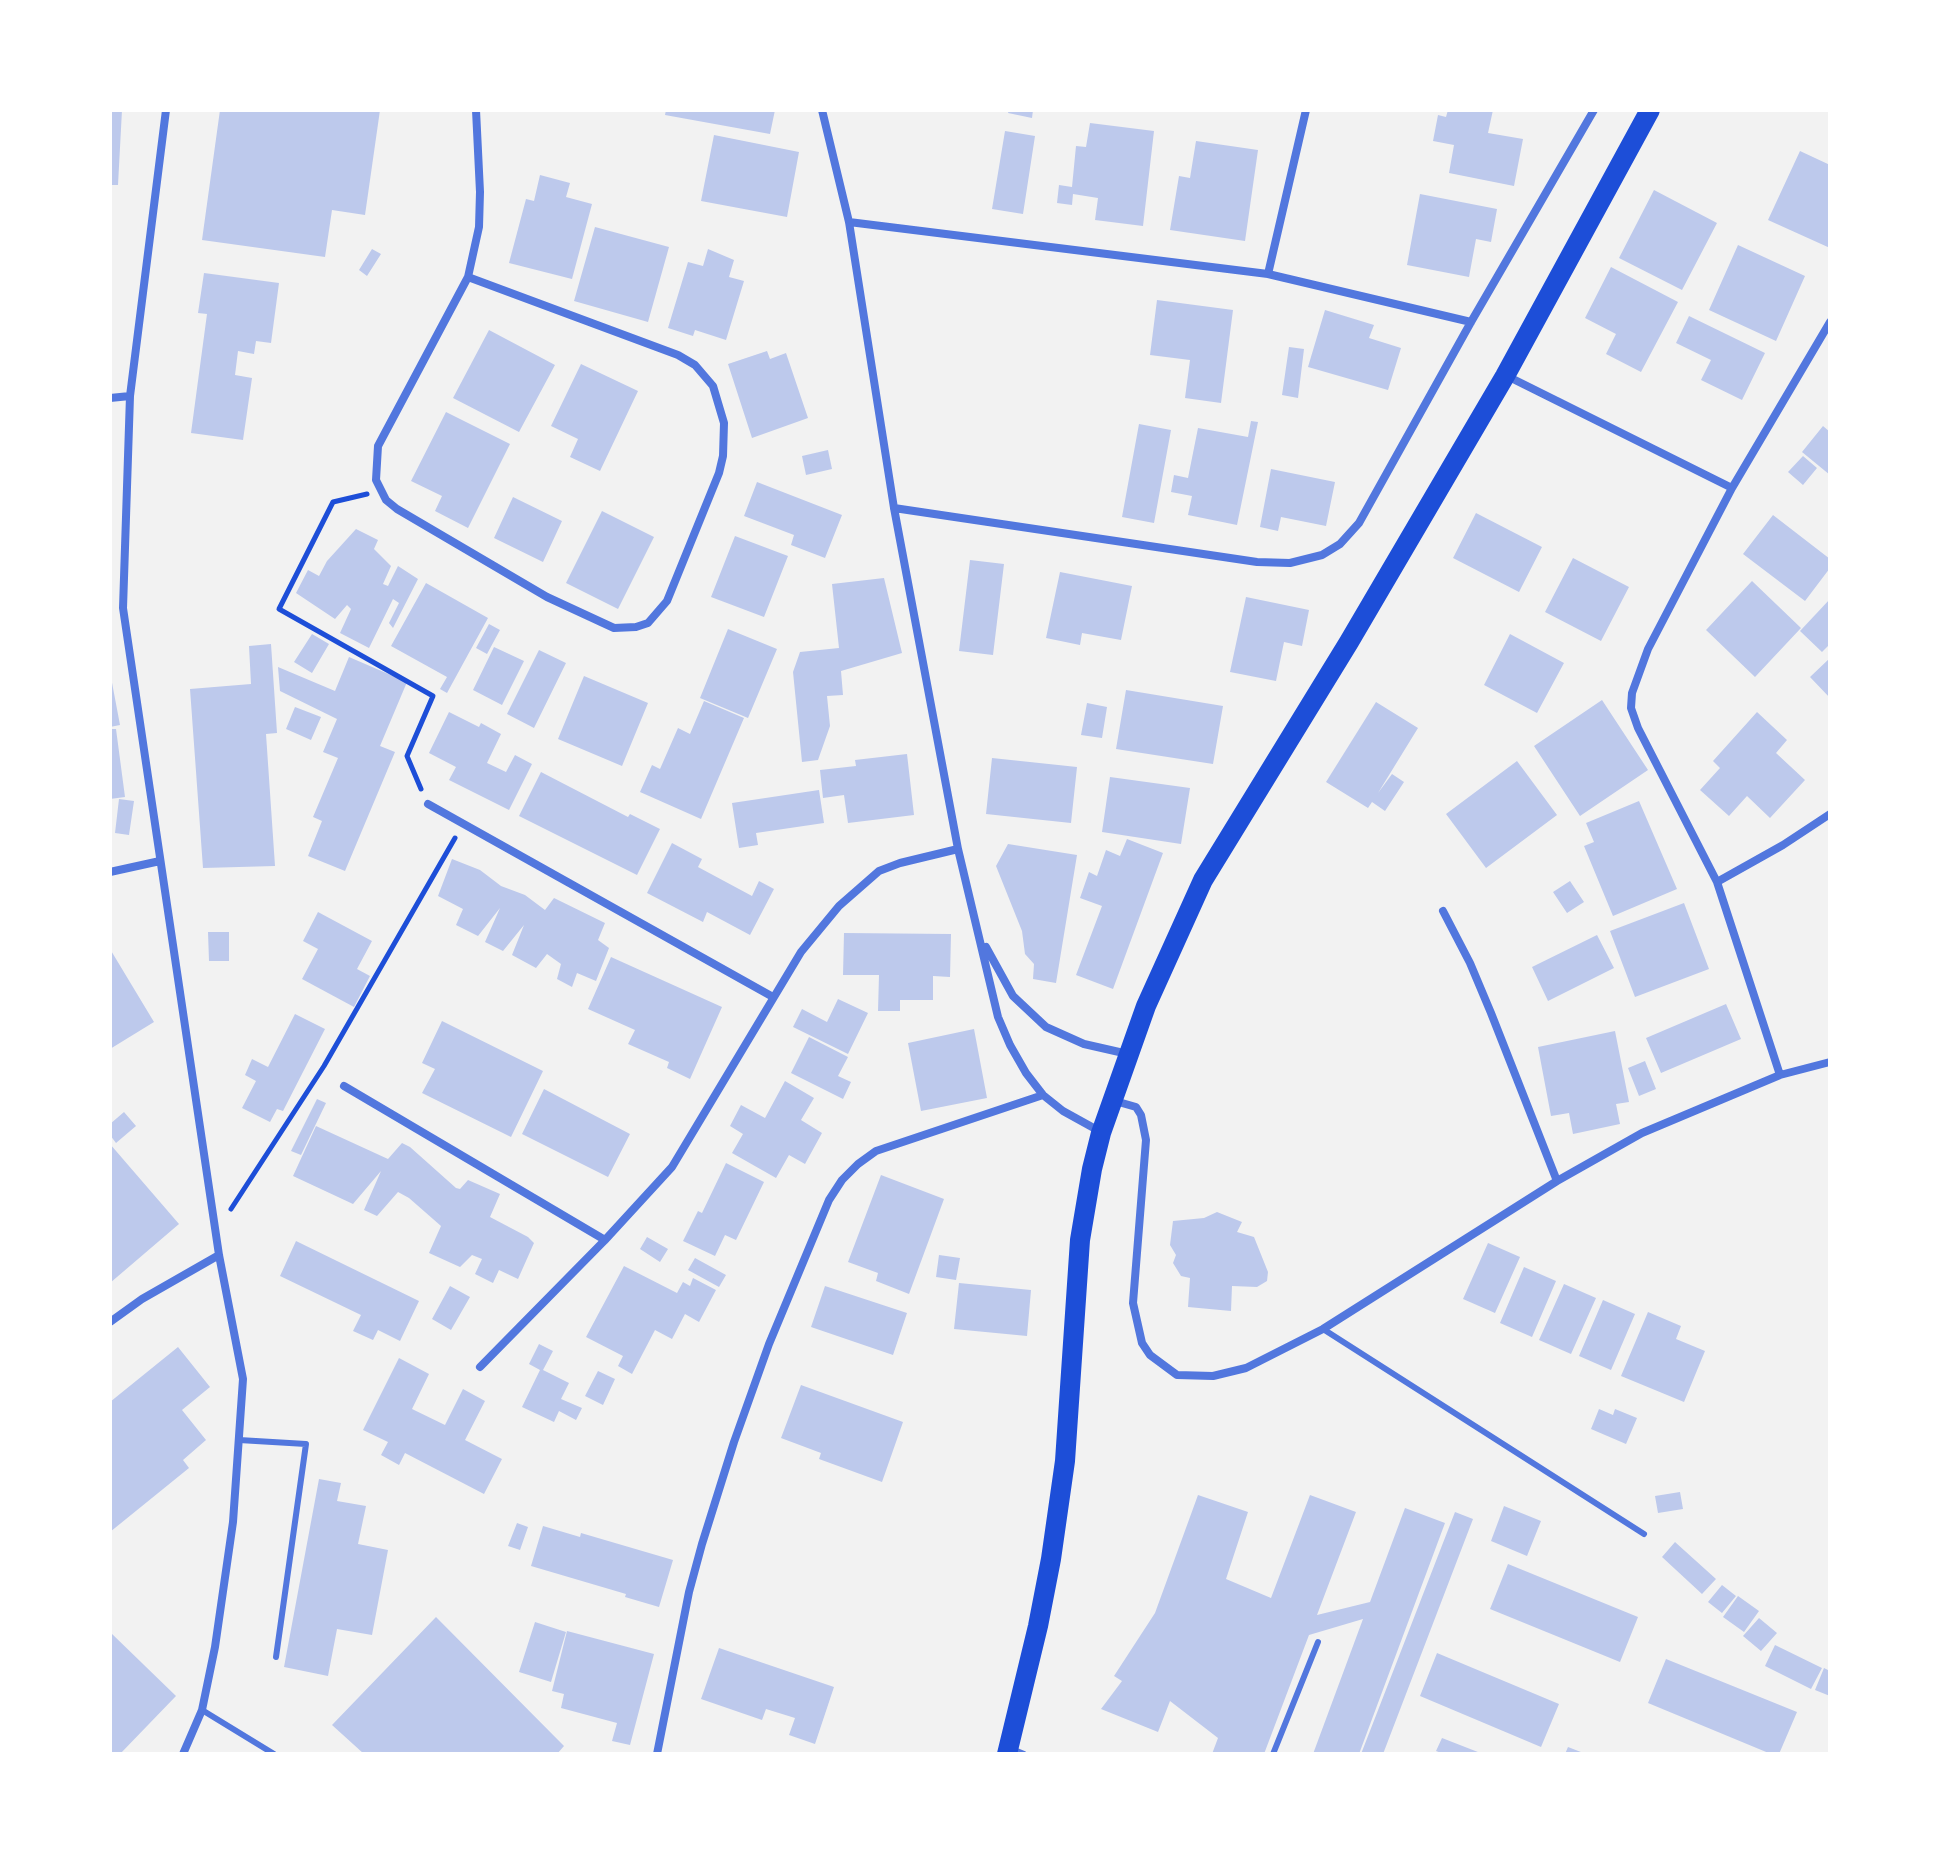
<!DOCTYPE html>
<html>
<head>
<meta charset="utf-8">
<style>
	body { margin:0 }
	#map { position:relative; width:1940px; height:1864px; overflow:hidden; background:#f2f2f2; font-family:"Golos Text",sans-serif }
	canvas { display:block }
	.frame { position:absolute; inset:0; border:112px solid #fff; pointer-events:none }
</style>
</head>
<body>
<div id="map">
<canvas width="1940" height="1864"></canvas>
<div class="frame"></div>
</div>
<script>
const c = document.querySelector('canvas').getContext('2d');
c.lineJoin = 'round';
function fill(path, color) {
  c.fillStyle = color;
  c.fill(path, 'evenodd');
}
function toPath(rows) {
  const path = new Path2D();
  for (const r of rows) {
    path.moveTo(r[0], r[1]);
    for (let i = 2; i < r.length; i += 2) path.lineTo(r[i], r[i + 1]);
  }
  return path;
}
function strokePath(path, color, width, dash) {
  c.strokeStyle = color;
  c.lineWidth = width;
  c.lineCap = dash ? 'butt' : 'round';
  c.setLineDash(dash || []);
  c.stroke(path);
}
const building = toPath([
	[110,110,122,110,118,185,110,185],
	[220,110,380,110,365,215,332,210,325,257,202,240],
	[666,110,775,110,770,134,665,115],
	[1009,110,1033,110,1032,118,1008,113],
	[1448,110,1493,110,1488,133,1523,139,1514,186,1449,173,1454,145,1433,141,1438,115,1446,117],
	[1090,123,1154,131,1143,226,1095,220,1098,198,1073,194,1072,205,1057,203,1059,185,1072,187,1076,146,1086,147],
	[1005,131,1035,136,1023,214,992,209],
	[714,135,799,152,787,217,701,201],
	[1196,141,1258,150,1245,241,1170,230,1179,176,1190,178],
	[1800,151,1830,165,1830,248,1768,220],
	[540,175,570,183,566,197,592,204,572,279,509,263,526,199,534,201],
	[1654,190,1717,223,1682,290,1619,258],
	[1420,194,1497,209,1491,242,1476,239,1469,277,1407,265],
	[595,227,669,247,648,322,574,301],
	[1738,245,1805,276,1776,341,1709,310],
	[372,249,381,254,367,276,359,270],
	[708,249,734,260,729,277,744,281,726,340,695,330,693,336,668,328,688,262,703,266],
	[1611,267,1678,302,1641,372,1606,354,1616,334,1585,318],
	[204,273,279,283,271,343,256,341,254,354,238,351,235,375,252,378,243,440,191,433,207,314,198,313],
	[1157,300,1233,310,1221,403,1185,398,1190,360,1150,355],
	[1325,310,1374,325,1369,338,1401,348,1388,390,1308,367],
	[1689,316,1765,353,1742,400,1701,380,1711,360,1676,343],
	[489,330,555,365,519,432,453,398],
	[1289,347,1304,349,1298,398,1282,395],
	[767,351,770,359,786,353,808,418,752,438,728,364],
	[581,364,638,391,600,471,570,457,578,439,551,426],
	[446,412,510,444,468,528,435,511,442,496,411,481],
	[1251,421,1258,422,1237,525,1188,515,1192,496,1171,492,1174,475,1188,478,1198,428,1248,437],
	[1139,424,1171,430,1154,523,1122,517],
	[1823,426,1830,432,1830,475,1802,452],
	[828,450,832,469,806,475,802,456],
	[1803,456,1817,468,1803,485,1788,472],
	[1271,469,1335,482,1326,526,1281,517,1278,531,1260,527],
	[757,482,842,515,825,558,791,545,794,535,744,516],
	[513,497,562,521,543,562,494,538],
	[602,511,654,537,618,609,566,583],
	[1476,513,1542,547,1519,592,1453,558],
	[1773,515,1830,559,1830,568,1805,601,1743,554],
	[356,529,378,540,374,549,391,566,383,584,388,586,398,566,418,579,393,628,389,623,399,603,393,599,369,648,340,633,351,609,347,605,335,619,296,593,308,570,319,576,327,561],
	[735,536,788,556,764,617,711,597],
	[1573,558,1629,587,1601,641,1545,612],
	[970,560,1004,564,993,655,959,651],
	[1060,572,1132,586,1121,640,1082,633,1080,645,1046,638],
	[884,578,902,653,841,671,843,695,827,696,830,726,818,760,802,762,793,672,800,652,839,648,832,584],
	[1752,581,1801,628,1755,677,1706,630],
	[426,583,488,618,447,693,440,689,447,677,391,646],
	[1246,597,1309,610,1302,646,1284,642,1276,681,1230,672],
	[1830,599,1830,644,1822,652,1800,631],
	[489,624,500,630,487,654,476,648],
	[728,629,777,649,748,718,700,698],
	[312,634,329,644,312,673,294,662],
	[1510,634,1564,663,1537,713,1484,685],
	[271,644,277,733,266,734,275,866,203,868,190,689,251,684,249,646],
	[494,647,524,661,502,705,473,690],
	[539,650,566,663,534,728,507,714],
	[349,657,407,682,380,746,395,752,345,871,308,856,322,821,313,817,338,758,323,752,337,719,280,691,278,667,335,691],
	[1830,658,1830,698,1810,677],
	[110,672,120,725,110,727],
	[584,676,648,703,622,766,558,739],
	[1126,690,1223,706,1213,764,1116,749],
	[1602,700,1648,770,1580,816,1534,746],
	[704,701,744,718,701,819,640,792,652,765,660,769,678,728,690,734],
	[1376,702,1418,728,1378,793,1392,774,1404,782,1385,811,1372,802,1368,808,1326,782],
	[1087,703,1107,707,1102,738,1081,735],
	[295,707,321,717,311,740,286,729],
	[449,712,479,727,481,723,501,734,487,763,506,772,515,755,532,764,509,810,449,780,456,767,429,753],
	[1757,712,1787,740,1776,753,1805,780,1770,818,1747,796,1729,816,1700,790,1720,768,1713,761],
	[110,729,116,729,125,797,110,799],
	[907,754,914,815,848,823,844,795,823,798,820,770,856,766,855,760],
	[992,758,1077,767,1071,823,986,814],
	[1517,761,1557,815,1486,868,1446,814],
	[541,772,628,817,630,814,660,829,637,875,519,816],
	[1110,777,1190,788,1181,844,1102,832],
	[819,790,824,823,756,833,758,845,739,848,732,803],
	[119,799,134,801,129,835,115,833],
	[1639,801,1677,889,1613,916,1584,846,1594,842,1586,823],
	[1127,839,1163,853,1113,989,1076,975,1102,906,1080,898,1089,872,1097,876,1106,850,1120,856],
	[672,843,702,859,698,867,752,896,759,881,774,889,750,935,707,912,703,922,647,893],
	[1008,844,1077,855,1056,983,1033,979,1034,964,1025,954,1022,931,996,866],
	[452,859,480,870,501,886,525,895,545,910,554,898,605,923,598,940,609,948,596,981,577,973,572,987,557,979,561,964,547,954,536,968,512,955,524,925,503,951,485,942,500,908,478,936,456,925,463,909,438,896],
	[1570,881,1584,902,1567,913,1553,892],
	[1684,903,1709,969,1635,997,1610,931],
	[318,912,372,941,357,969,370,976,354,1007,302,979,318,949,303,941],
	[208,932,229,932,229,961,209,961],
	[844,933,951,934,950,977,933,976,933,1000,900,1000,900,1011,878,1011,879,975,843,975],
	[1597,935,1614,968,1548,1001,1532,967],
	[110,949,154,1022,110,1049],
	[611,957,722,1007,690,1079,667,1068,669,1062,628,1044,635,1030,588,1009],
	[838,999,868,1013,848,1054,793,1027,802,1009,827,1022],
	[1726,1004,1741,1039,1661,1073,1646,1038],
	[295,1014,325,1029,283,1111,277,1109,270,1122,242,1108,256,1081,245,1075,252,1059,268,1067],
	[442,1021,543,1071,511,1137,422,1093,435,1069,422,1063],
	[974,1029,987,1098,921,1111,908,1043],
	[1615,1031,1629,1102,1616,1104,1620,1124,1573,1134,1569,1113,1551,1116,1538,1047],
	[809,1037,848,1057,838,1076,851,1082,843,1099,791,1073],
	[1645,1061,1656,1089,1639,1096,1628,1068],
	[785,1081,814,1098,801,1120,822,1133,805,1164,789,1155,776,1178,732,1153,743,1134,730,1126,741,1105,765,1118],
	[544,1089,630,1134,608,1177,522,1134],
	[317,1099,326,1103,301,1155,291,1151],
	[124,1112,136,1126,116,1143,110,1135,110,1124],
	[316,1126,388,1159,402,1143,410,1147,456,1188,460,1189,468,1180,500,1194,490,1217,528,1237,534,1243,518,1279,499,1270,493,1283,475,1274,482,1259,472,1255,460,1267,429,1253,441,1226,409,1198,398,1192,377,1216,364,1210,381,1171,353,1204,293,1176],
	[110,1144,179,1224,110,1283],
	[726,1163,764,1182,736,1240,725,1235,715,1256,683,1241,698,1211,702,1213],
	[881,1175,944,1199,909,1294,876,1281,878,1273,848,1262],
	[1217,1212,1242,1222,1237,1232,1254,1237,1268,1272,1267,1281,1257,1287,1232,1286,1231,1311,1188,1307,1190,1278,1181,1276,1173,1263,1176,1255,1170,1245,1173,1221,1204,1218],
	[647,1237,668,1249,660,1262,640,1249],
	[296,1241,419,1301,400,1341,378,1330,373,1340,353,1331,361,1315,280,1276],
	[1488,1243,1520,1257,1495,1313,1463,1299],
	[939,1255,960,1258,956,1280,936,1277],
	[695,1258,726,1275,719,1287,688,1270],
	[624,1266,677,1293,683,1282,690,1286,693,1278,716,1290,699,1322,685,1314,672,1339,655,1330,632,1374,618,1366,623,1356,586,1337],
	[1524,1267,1556,1281,1532,1337,1500,1323],
	[959,1283,1031,1290,1027,1336,954,1329],
	[1564,1284,1596,1298,1571,1354,1539,1340],
	[450,1286,470,1297,451,1330,432,1319],
	[825,1286,907,1313,893,1355,811,1327],
	[1603,1300,1635,1314,1611,1370,1579,1356],
	[1648,1312,1681,1326,1676,1339,1705,1351,1684,1402,1621,1376],
	[539,1344,553,1351,543,1370,569,1383,561,1399,582,1408,576,1420,559,1411,554,1422,522,1407,540,1370,529,1364],
	[178,1347,210,1387,182,1410,206,1440,183,1460,189,1468,110,1532,110,1402],
	[399,1358,429,1374,412,1409,445,1425,463,1389,485,1401,465,1440,502,1459,484,1494,405,1453,399,1465,381,1455,388,1442,363,1430],
	[598,1371,615,1379,603,1405,585,1396],
	[801,1385,903,1422,882,1482,819,1459,821,1453,781,1438],
	[1599,1409,1613,1415,1615,1409,1637,1418,1626,1444,1591,1429],
	[319,1479,341,1483,337,1501,366,1506,358,1544,388,1550,372,1635,337,1629,328,1676,284,1667],
	[1680,1492,1683,1509,1658,1513,1655,1496],
	[1198,1495,1248,1512,1226,1579,1271,1598,1310,1495,1356,1512,1317,1615,1370,1602,1405,1508,1445,1523,1359,1754,1313,1754,1363,1619,1309,1635,1264,1754,1212,1754,1218,1738,1170,1701,1158,1732,1101,1709,1122,1681,1114,1676,1155,1613],
	[1504,1506,1541,1521,1527,1556,1491,1541],
	[1455,1512,1473,1519,1383,1754,1361,1754],
	[517,1523,528,1527,520,1550,508,1546],
	[543,1526,580,1537,581,1533,673,1560,659,1607,625,1597,626,1594,531,1566],
	[1675,1542,1716,1579,1702,1594,1662,1557],
	[1508,1564,1638,1617,1620,1662,1490,1609],
	[1722,1585,1736,1596,1722,1613,1708,1602],
	[1738,1596,1759,1611,1744,1632,1723,1617],
	[436,1617,564,1746,557,1754,364,1754,332,1725],
	[1759,1618,1777,1633,1761,1651,1743,1636],
	[535,1622,566,1632,551,1682,519,1672],
	[567,1631,654,1654,630,1745,612,1741,617,1723,561,1708,564,1694,552,1691],
	[110,1632,176,1696,120,1754,110,1754],
	[1775,1645,1822,1668,1811,1689,1765,1666],
	[719,1648,834,1687,815,1744,789,1735,795,1718,766,1709,762,1720,701,1699],
	[1437,1653,1559,1704,1541,1747,1420,1696],
	[1666,1659,1797,1712,1779,1754,1771,1754,1648,1703],
	[1824,1668,1830,1671,1830,1696,1815,1690],
	[1442,1738,1483,1754,1444,1754,1436,1751],
	[1568,1747,1586,1754,1565,1754]
]);
const path = toPath([
	[367,494,333,502,279,609,433,696,407,756,421,789],
	[231,1209,324,1066,455,838]
]);
const service = toPath([
	[1323,1329,1644,1534],
	[239,1440,306,1444,276,1657],
	[202,1710,274,1754],
	[1012,1749,1024,1754],
	[1273,1754,1318,1642]
]);
const minor = toPath([
	[166,110,130,396,123,608,219,1255,243,1379,233,1522,215,1647,202,1710,183,1754],
	[822,110,849,222,894,508,958,849,998,1017,1010,1045,1026,1073,1043,1095,1063,1111,1101,1132],
	[849,222,1268,274,1471,322],
	[1268,274,1306,110],
	[468,277,678,355,695,365,713,386,724,423,723,456,719,473,667,601,648,623,636,627,614,628,547,597,397,509,386,500,376,480,378,446,468,277,479,227,480,192,476,110],
	[1507,376,1732,488],
	[110,398,130,396],
	[894,508,1257,562,1290,563,1322,555,1340,544,1359,523,1471,322,1594,110],
	[428,804,773,997],
	[110,872,160,861],
	[1717,882,1783,845,1830,814],
	[1443,911,1470,963,1491,1013,1557,1181],
	[986,947,1013,996,1046,1027,1084,1044,1128,1054],
	[1780,1075,1717,882,1638,728,1631,708,1632,693,1648,649,1732,488,1830,322],
	[344,1086,605,1240],
	[1115,1101,1136,1107,1141,1115,1146,1140,1133,1303,1142,1343,1150,1355,1177,1375,1213,1376,1246,1368,1323,1329,1557,1181,1642,1133,1780,1075,1830,1062],
	[110,1322,142,1299,219,1255],
	[480,1367,605,1240,672,1167,801,952,839,906,879,871,900,863,958,849],
	[657,1754,689,1592,702,1544,734,1442,769,1344,829,1200,842,1180,858,1164,876,1151,1043,1095]
]);
const primary = toPath([
	[1007,1754,1038,1626,1051,1559,1065,1461,1080,1240,1092,1169,1101,1133,1146,1006,1203,880,1349,642,1505,376,1650,110]
]);
fill(building, '#bdc9ec');
strokePath(path, '#1d4ed8', 5);
strokePath(service, '#5277de', 6);
strokePath(minor, '#5277de', 8);
strokePath(primary, '#1d4ed8', 20);
</script>
</body>
</html>
